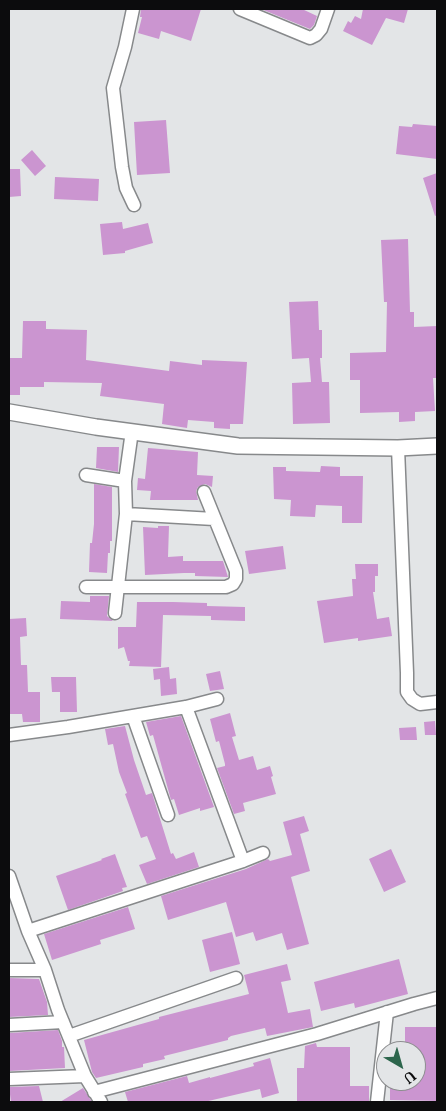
<!DOCTYPE html>
<html>
<head>
<meta charset="utf-8">
<style>
	body { margin:0 }
	#map { position:relative; width:446px; height:1111px; overflow:hidden; background:#e3e5e7; font-family:Merriweather,serif }
	canvas { display:block }
	.frame { position:absolute; inset:0; border:10px solid #0c0c0d; pointer-events:none }
	.north { position:absolute; left:376px; top:1041px; width:50px; height:50px; box-sizing:border-box; background:#e3e5e7; border:1px solid #8d8e90; border-radius:50%; rotate:142deg; font-size:14px; font-weight:700; line-height:20px; text-align:center; color:#0c0c0d }
	.north::after { content:''; display:block; margin:auto; width:18px; height:22px; background:#2c654c; clip-path:polygon(50% 0,100% 100%,50% 72%,0 100%) }
</style>
</head>
<body>
<div id="map">
<canvas width="446" height="1111"></canvas>
<div class="frame"></div>
<div class="north">U</div>
</div>
<script>
const c = document.querySelector('canvas').getContext('2d');
c.lineJoin = 'round';
function fill(path, color) {
  c.fillStyle = color;
  c.fill(path, 'evenodd');
}
function toPath(rows) {
  const path = new Path2D();
  for (const r of rows) {
    path.moveTo(r[0], r[1]);
    for (let i = 2; i < r.length; i += 2) path.lineTo(r[i], r[i + 1]);
  }
  return path;
}
function strokePath(path, color, width, dash) {
  c.strokeStyle = color;
  c.lineWidth = width;
  c.lineCap = dash ? 'butt' : 'round';
  c.setLineDash(dash || []);
  c.stroke(path);
}
const building = toPath([
	[141,9,201,9,191,41,161,31,159,39,138,33,142,17,140,17],
	[261,9,302,9,317,16,314,25,310,29],
	[363,9,408,9,404,23,386,18,372,45,343,31,348,21,351,23,355,16,361,19],
	[166,120,170,173,137,175,134,122],
	[413,124,437,126,437,159,396,154,399,126,412,127],
	[32,150,46,166,35,176,21,160],
	[9,169,20,169,21,196,9,197],
	[437,173,437,215,435,216,423,178],
	[55,177,99,179,98,201,54,199],
	[122,222,123,229,148,223,153,243,125,251,125,253,103,255,100,224],
	[408,239,410,312,414,312,414,327,437,326,437,378,433,378,435,411,415,412,415,421,399,422,399,412,360,413,360,380,350,380,350,353,386,352,387,302,384,302,381,240],
	[318,301,319,330,322,330,322,358,320,358,322,382,329,382,330,423,293,424,292,383,311,382,309,358,292,359,289,302],
	[23,321,46,321,46,329,87,330,86,360,169,371,170,361,202,365,202,360,247,362,243,424,230,424,230,429,214,428,214,422,188,420,187,428,162,424,164,404,100,396,102,383,44,382,44,387,20,387,20,395,9,395,9,358,22,358],
	[97,447,119,447,118,472,96,468],
	[148,448,198,452,197,475,213,476,212,487,205,484,198,487,196,491,198,500,150,500,151,491,137,490,138,478,145,479],
	[321,466,340,467,340,476,363,476,362,523,342,523,342,506,316,505,315,517,290,516,291,500,274,499,273,467,286,467,286,471,320,472],
	[94,484,112,487,112,541,110,541,110,553,108,553,107,573,89,572,90,543,92,543,94,524],
	[158,526,169,526,168,557,183,556,183,561,223,561,228,577,195,576,195,573,184,573,145,575,143,527,158,528],
	[283,546,286,569,249,574,245,551],
	[355,564,378,564,378,576,375,576,375,592,373,592,377,619,389,617,392,636,358,641,358,638,324,643,317,601,353,596,352,579,356,579],
	[90,596,109,596,107,616,113,621,60,619,61,601,90,602],
	[137,602,173,602,207,603,207,606,245,607,245,621,211,620,211,616,163,615,161,667,129,666,130,661,128,661,124,647,118,649,118,627,136,627],
	[26,618,27,636,20,637,21,665,27,665,28,692,40,692,40,722,23,722,22,714,9,714,9,619],
	[169,667,170,679,176,678,177,694,161,696,160,679,154,680,153,669],
	[220,671,224,689,210,691,206,674],
	[51,677,76,677,77,712,60,712,60,692,52,692],
	[230,713,236,736,232,737,239,760,253,756,257,770,270,766,273,776,271,777,276,794,243,803,245,811,234,814,217,768,225,766,225,764,219,741,216,742,210,719],
	[181,716,214,807,200,811,200,808,179,815,174,799,171,800,153,735,150,736,146,722],
	[435,721,436,735,425,735,424,722],
	[125,726,134,760,146,795,152,793,171,854,173,853,176,859,194,852,199,867,147,884,139,865,156,859,147,836,141,838,125,794,127,793,119,772,113,744,108,745,105,729],
	[416,727,417,740,400,740,399,728],
	[304,816,309,831,300,834,310,871,291,877,309,944,287,950,282,933,256,941,253,932,236,937,226,902,168,920,161,896,246,869,268,859,270,861,292,855,283,822],
	[391,849,406,882,384,892,369,859],
	[115,854,127,887,122,888,123,891,68,910,56,876,102,860,101,859],
	[128,907,135,929,100,940,101,944,52,960,44,934],
	[232,932,240,964,210,972,202,940],
	[399,959,408,994,355,1008,354,1003,321,1011,314,982],
	[287,964,291,980,281,982,288,1013,310,1009,313,1027,267,1036,265,1028,231,1036,228,1038,228,1040,164,1056,165,1059,143,1064,143,1067,96,1078,92,1072,84,1040,159,1019,159,1017,249,994,244,975],
	[9,978,39,979,47,1002,48,1015,9,1017],
	[405,1027,437,1027,437,1101,390,1100,390,1083,416,1083,416,1051,408,1051,408,1047,405,1047],
	[58,1030,62,1041,62,1047,64,1047,65,1068,9,1071,9,1033],
	[316,1043,317,1047,350,1047,350,1086,369,1086,369,1102,297,1102,297,1068,304,1068,305,1046],
	[270,1058,279,1093,262,1098,260,1089,204,1102,128,1102,125,1092,187,1076,189,1083,210,1077,210,1078,254,1066,253,1063],
	[39,1086,43,1102,11,1102,9,1087],
	[83,1088,92,1102,60,1102]
]);
const minor = toPath([
	[133,9,125,47,113,88,122,167,126,188,134,205],
	[240,9,310,38,316,35,321,29,328,9],
	[398,448,407,673,407,692,412,699,420,704,437,702],
	[86,475,125,481],
	[126,514,214,519],
	[86,587,226,587,233,584,236,579,236,571,204,492],
	[115,613,126,514,125,481,132,431],
	[186,707,243,861],
	[133,716,168,815],
	[9,735,68,727,186,707,217,699],
	[9,876,28,931,45,970,58,1010,85,1076,101,1102],
	[28,931,243,861,263,853],
	[9,970,45,970],
	[9,1025,63,1022],
	[69,1036,236,978],
	[9,1079,85,1076],
	[94,1092,317,1034,414,1004,437,998],
	[377,1102,387,1012]
]);
const tertiary = toPath([
	[9,412,96,427,238,446,398,448,437,446]
]);
fill(building, '#cb95d0');
strokePath(minor, '#87898b', 15);
strokePath(tertiary, '#87898b', 18);
strokePath(minor, '#fff', 12);
strokePath(tertiary, '#fff', 15);
</script>
</body>
</html>
